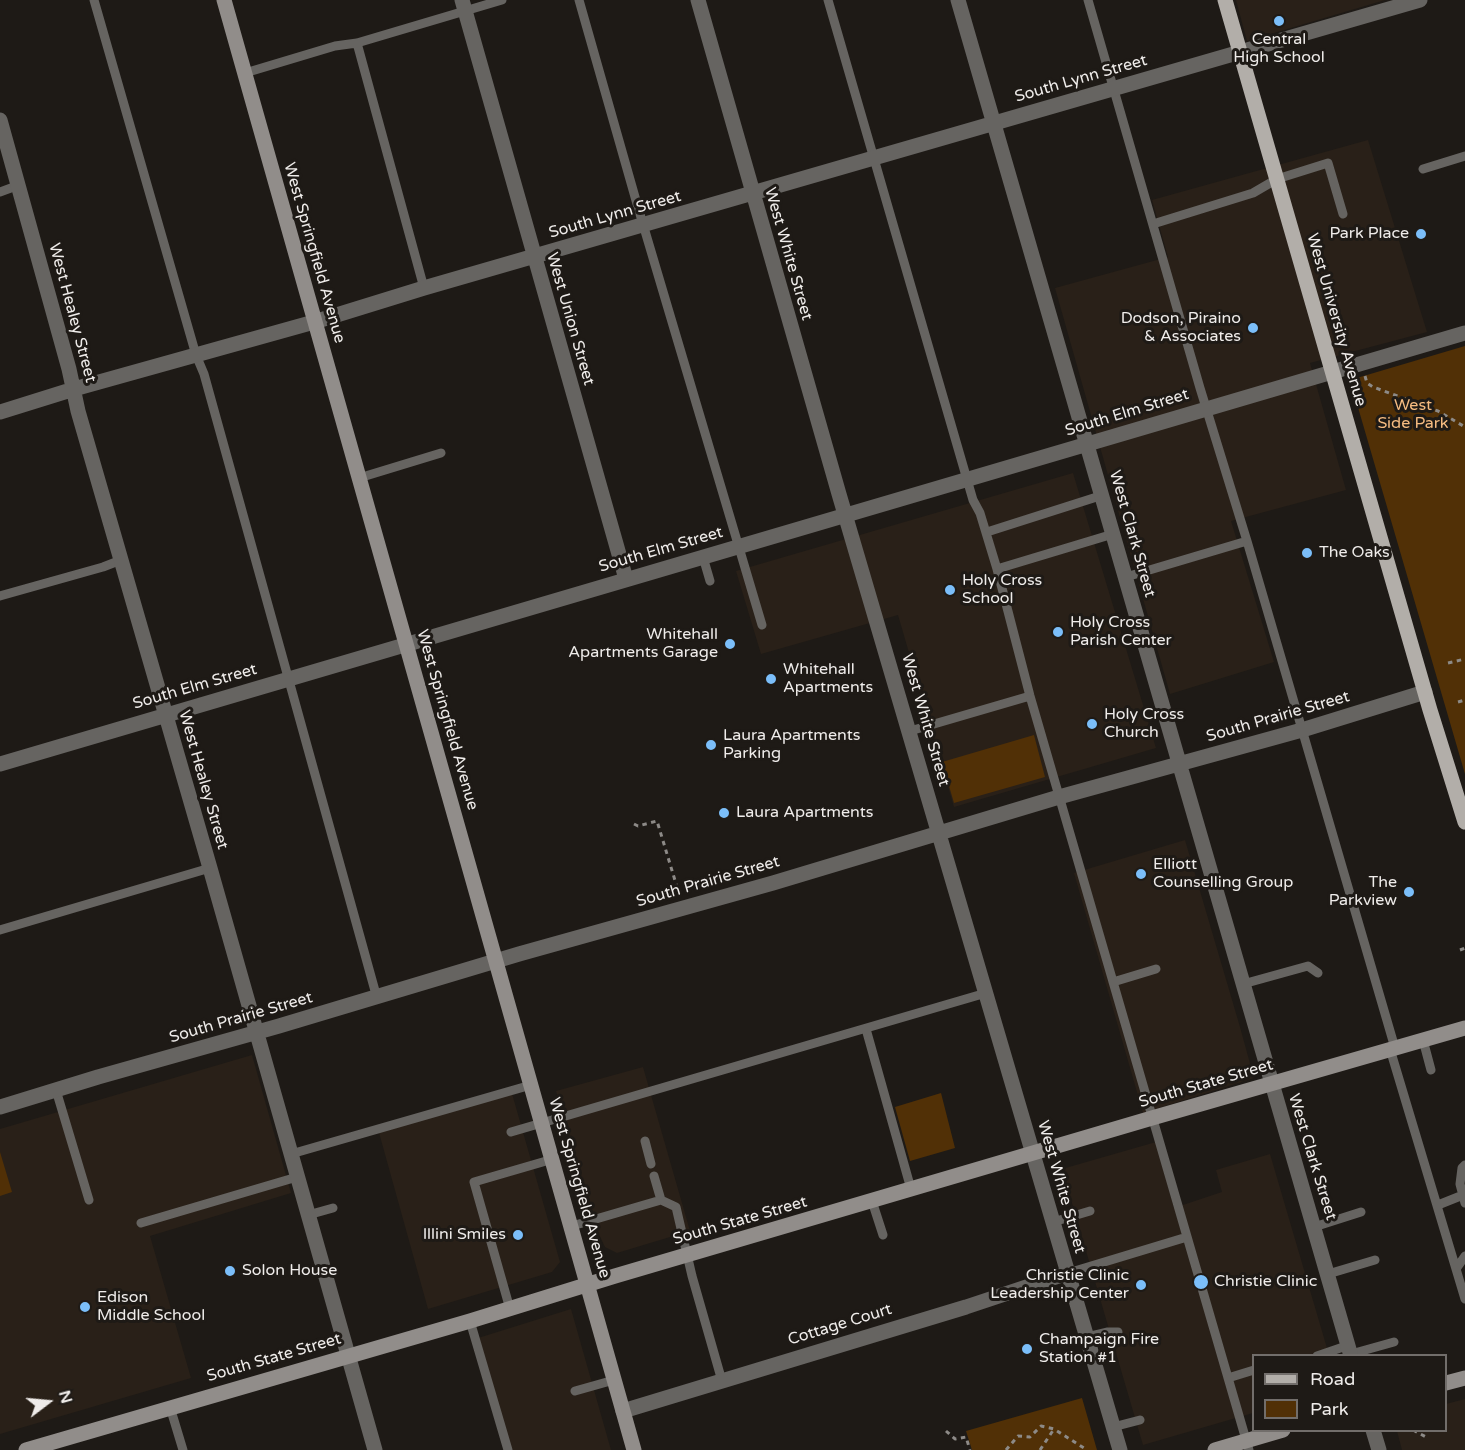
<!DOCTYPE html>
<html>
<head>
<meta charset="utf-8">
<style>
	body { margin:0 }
	#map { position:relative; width:1465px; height:1450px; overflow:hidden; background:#1e1a16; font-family:"Varela Round",sans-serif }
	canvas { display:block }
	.legend { position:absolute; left:1252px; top:1354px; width:195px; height:78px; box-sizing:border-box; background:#1e1a16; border:2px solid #726e6b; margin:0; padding:8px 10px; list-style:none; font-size:18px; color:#efecea }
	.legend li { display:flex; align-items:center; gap:12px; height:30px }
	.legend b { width:30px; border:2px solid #726e6b }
	.north { position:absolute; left:18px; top:1372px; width:60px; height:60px; -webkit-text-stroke:4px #1e1a16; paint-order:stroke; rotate:74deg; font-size:16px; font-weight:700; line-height:24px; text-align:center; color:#efecea }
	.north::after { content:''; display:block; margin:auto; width:21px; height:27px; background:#efecea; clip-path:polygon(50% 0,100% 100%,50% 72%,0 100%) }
</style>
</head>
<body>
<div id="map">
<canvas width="1465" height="1450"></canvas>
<ul class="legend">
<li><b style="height:8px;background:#b2aea9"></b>Road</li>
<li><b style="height:16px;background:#513006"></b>Park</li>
</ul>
<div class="north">N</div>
</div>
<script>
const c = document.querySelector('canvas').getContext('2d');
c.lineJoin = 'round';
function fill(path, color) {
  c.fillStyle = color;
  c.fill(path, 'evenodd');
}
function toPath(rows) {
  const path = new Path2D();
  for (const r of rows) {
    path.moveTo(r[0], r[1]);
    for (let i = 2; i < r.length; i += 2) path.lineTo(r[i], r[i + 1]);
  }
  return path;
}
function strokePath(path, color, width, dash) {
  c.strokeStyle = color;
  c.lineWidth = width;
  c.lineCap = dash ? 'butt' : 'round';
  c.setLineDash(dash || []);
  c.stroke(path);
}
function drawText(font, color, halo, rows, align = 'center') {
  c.font = font + ' "Varela Round",sans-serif';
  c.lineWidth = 6;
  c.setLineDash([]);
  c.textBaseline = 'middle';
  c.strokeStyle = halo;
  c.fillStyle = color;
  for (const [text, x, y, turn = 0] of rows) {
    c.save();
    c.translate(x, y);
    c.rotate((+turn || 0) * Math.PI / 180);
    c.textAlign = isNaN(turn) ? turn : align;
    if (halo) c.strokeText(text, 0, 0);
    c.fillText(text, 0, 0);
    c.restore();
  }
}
const built = toPath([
	[1236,0,1385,0,1247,41],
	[1368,140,1427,332,1310,363,1346,490,1231,521,1274,662,1170,694,1055,288,1168,257,1152,200],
	[1073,473,1156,748,954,807,898,615,761,654,736,571],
	[1185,840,1240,1027,1254,1078,1143,1113,1074,873],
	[252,1055,291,1193,150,1236,191,1378,0,1434,0,1129],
	[643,1067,690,1231,617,1253,605,1247,592,1220,556,1091],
	[511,1090,560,1262,552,1272,428,1309,378,1129],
	[1156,1142,1174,1208,1222,1192,1216,1170,1270,1154,1329,1355,1254,1356,1253,1413,1143,1445,1062,1169],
	[571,1309,611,1450,508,1450,475,1339],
	[1465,1399,1465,1450,1402,1450,1397,1431,1446,1430,1446,1404]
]);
const green = toPath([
	[1465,346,1465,774,1350,380],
	[1034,735,1045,777,954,803,942,762],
	[941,1093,955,1148,910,1161,895,1107],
	[0,1152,12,1192,0,1196],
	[1082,1398,1097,1450,972,1450,966,1431]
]);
const path = toPath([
	[1365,376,1367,383,1373,387,1438,411,1465,427],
	[1448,663,1465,659],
	[1458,702,1465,700],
	[634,824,638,826,657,821,677,887],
	[1460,950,1465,948],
	[1413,1430,1426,1437],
	[946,1431,955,1439,966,1437,970,1450],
	[1006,1450,1018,1436,1030,1437,1041,1426,1054,1429,1087,1450],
	[1040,1450,1054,1429]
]);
const service = toPath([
	[94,0,196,355,204,374,377,998],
	[579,0,637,204,762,625],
	[828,0,973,500,980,513,997,569,1030,696,1249,1450],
	[1088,0,1200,388,1247,541,1395,1048],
	[357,43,424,288],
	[245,73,335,46,357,43,502,0],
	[1423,169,1465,156],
	[0,192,19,185],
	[1153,224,1253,193,1277,179,1328,163,1343,214],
	[359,478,441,453],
	[987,532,1103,495],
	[703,557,710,581],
	[997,569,1113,534],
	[1126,577,1247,541],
	[0,596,103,567,121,560],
	[910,731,1030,696],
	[0,930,210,868],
	[1113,982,1156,969],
	[1243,984,1308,966,1318,973],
	[866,1029,911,1189],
	[1423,1040,1431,1070],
	[1390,1049,1465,1299],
	[56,1090,89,1200],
	[511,1132,986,993],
	[645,1141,651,1164],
	[291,1154,531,1085],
	[1465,1165,1462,1168,1460,1184,1465,1203],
	[654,1176,661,1200],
	[872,1201,883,1235],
	[1438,1205,1463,1195],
	[308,1215,333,1208],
	[1053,1222,1090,1211],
	[141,1223,297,1177],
	[572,1226,661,1200,676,1207,692,1276,722,1381],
	[1314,1227,1361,1212],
	[1456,1269,1465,1256],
	[1068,1273,1187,1237],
	[1328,1274,1375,1260],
	[510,1309,474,1182,553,1159],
	[470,1321,508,1450],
	[1087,1337,1108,1332,1118,1332],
	[1351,1354,1394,1342],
	[1317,1356,1349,1345],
	[1228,1378,1254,1370],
	[575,1391,614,1380],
	[170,1407,183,1450],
	[1113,1427,1140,1420]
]);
const minor = toPath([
	[462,0,626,579],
	[698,0,839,494,1120,1450],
	[958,0,1351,1356],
	[0,120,69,369,78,411,210,868,375,1450],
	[0,412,74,389,314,322,424,288,1420,0],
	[0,764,1465,333],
	[0,1107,98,1077,279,1026,519,954,773,883,1059,797,1302,730,1425,692],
	[623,1411,966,1307,1068,1273]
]);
const tertiary = toPath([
	[1373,1430,1379,1450]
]);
const secondary = toPath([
	[224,0,634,1450],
	[1446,1383,1465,1378],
	[26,1450,470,1321,615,1276,1152,1118,1465,1028],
	[1215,1450,1283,1430]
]);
const primary = toPath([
	[1225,0,1430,710,1465,822]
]);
const markers = [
	[1279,21,6,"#7bbef9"],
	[1421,234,6,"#7bbef9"],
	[1253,328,6,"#7bbef9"],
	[1307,553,6,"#7bbef9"],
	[950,590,6,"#7bbef9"],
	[1058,632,6,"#7bbef9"],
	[730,644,6,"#7bbef9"],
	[771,679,6,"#7bbef9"],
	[1092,724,6,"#7bbef9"],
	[711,745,6,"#7bbef9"],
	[724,813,6,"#7bbef9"],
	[1141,874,6,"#7bbef9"],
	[1409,892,6,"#7bbef9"],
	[518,1235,6,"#7bbef9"],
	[230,1271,6,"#7bbef9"],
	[1201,1282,8,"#7bbef9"],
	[1141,1285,6,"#7bbef9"],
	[85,1307,6,"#7bbef9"],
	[1027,1349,6,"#7bbef9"]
];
const poiNames = [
	["Central",1279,40,"center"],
	["High School",1279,58,"center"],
	["Park Place",1409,234,"right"],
	["Dodson, Piraino",1241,319,"right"],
	["& Associates",1241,337,"right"],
	["The Oaks",1319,553],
	["Holy Cross",962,581],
	["School",962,599],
	["Holy Cross",1070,623],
	["Parish Center",1070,641],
	["Whitehall",718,635,"right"],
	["Apartments Garage",718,653,"right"],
	["Whitehall",783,670],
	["Apartments",783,688],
	["Holy Cross",1104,715],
	["Church",1104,733],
	["Laura Apartments",723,736],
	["Parking",723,754],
	["Laura Apartments",736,813],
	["Elliott",1153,865],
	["Counselling Group",1153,883],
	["The",1397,883,"right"],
	["Parkview",1397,901,"right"],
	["Illini Smiles",506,1235,"right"],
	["Solon House",242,1271],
	["Christie Clinic",1129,1276,"right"],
	["Leadership Center",1129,1294,"right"],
	["Christie Clinic",1214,1282],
	["Edison",97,1298],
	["Middle School",97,1316],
	["Champaign Fire",1039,1340],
	["Station #1",1039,1358]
];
const streetNames = [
	["South Lynn Street",1081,79,-16],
	["South Lynn Street",615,215,-16],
	["West Springfield Avenue",314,253,74],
	["West White Street",788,254,74],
	["West Healey Street",72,313,75],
	["West Union Street",570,319,74],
	["West University Avenue",1336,320,74],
	["South Elm Street",1127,413,-17],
	["West Clark Street",1132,534,74],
	["South Elm Street",661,550,-16],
	["South Elm Street",195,687,-16],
	["South Prairie Street",1278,717,-16],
	["West Springfield Avenue",447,720,74],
	["West White Street",925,720,74],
	["West Healey Street",203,780,74],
	["South Prairie Street",708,882,-16],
	["South Prairie Street",241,1018,-16],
	["South State Street",1206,1084,-16],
	["West Clark Street",1312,1157,73],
	["West White Street",1061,1187,74],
	["West Springfield Avenue",579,1188,74],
	["South State Street",740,1221,-16],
	["Cottage Court",840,1325,-17],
	["South State Street",274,1358,-16]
];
const parkNames = [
	["West",1413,406],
	["Side Park",1413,424]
];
fill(built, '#292018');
fill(green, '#513006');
strokePath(path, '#8d8a87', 3, [4.5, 4.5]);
strokePath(service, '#666461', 9);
strokePath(minor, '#666461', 15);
strokePath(tertiary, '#666461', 15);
strokePath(secondary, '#918d8a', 15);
strokePath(primary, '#b2aea9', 15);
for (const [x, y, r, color] of markers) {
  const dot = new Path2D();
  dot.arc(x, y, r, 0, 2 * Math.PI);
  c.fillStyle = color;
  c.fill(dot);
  strokePath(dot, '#1e1a16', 2);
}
drawText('16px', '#efecea', '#1e1a16', poiNames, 'left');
drawText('16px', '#efecea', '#1e1a16', streetNames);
drawText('16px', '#f6bc81', '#1e1a16', parkNames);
</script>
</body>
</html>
